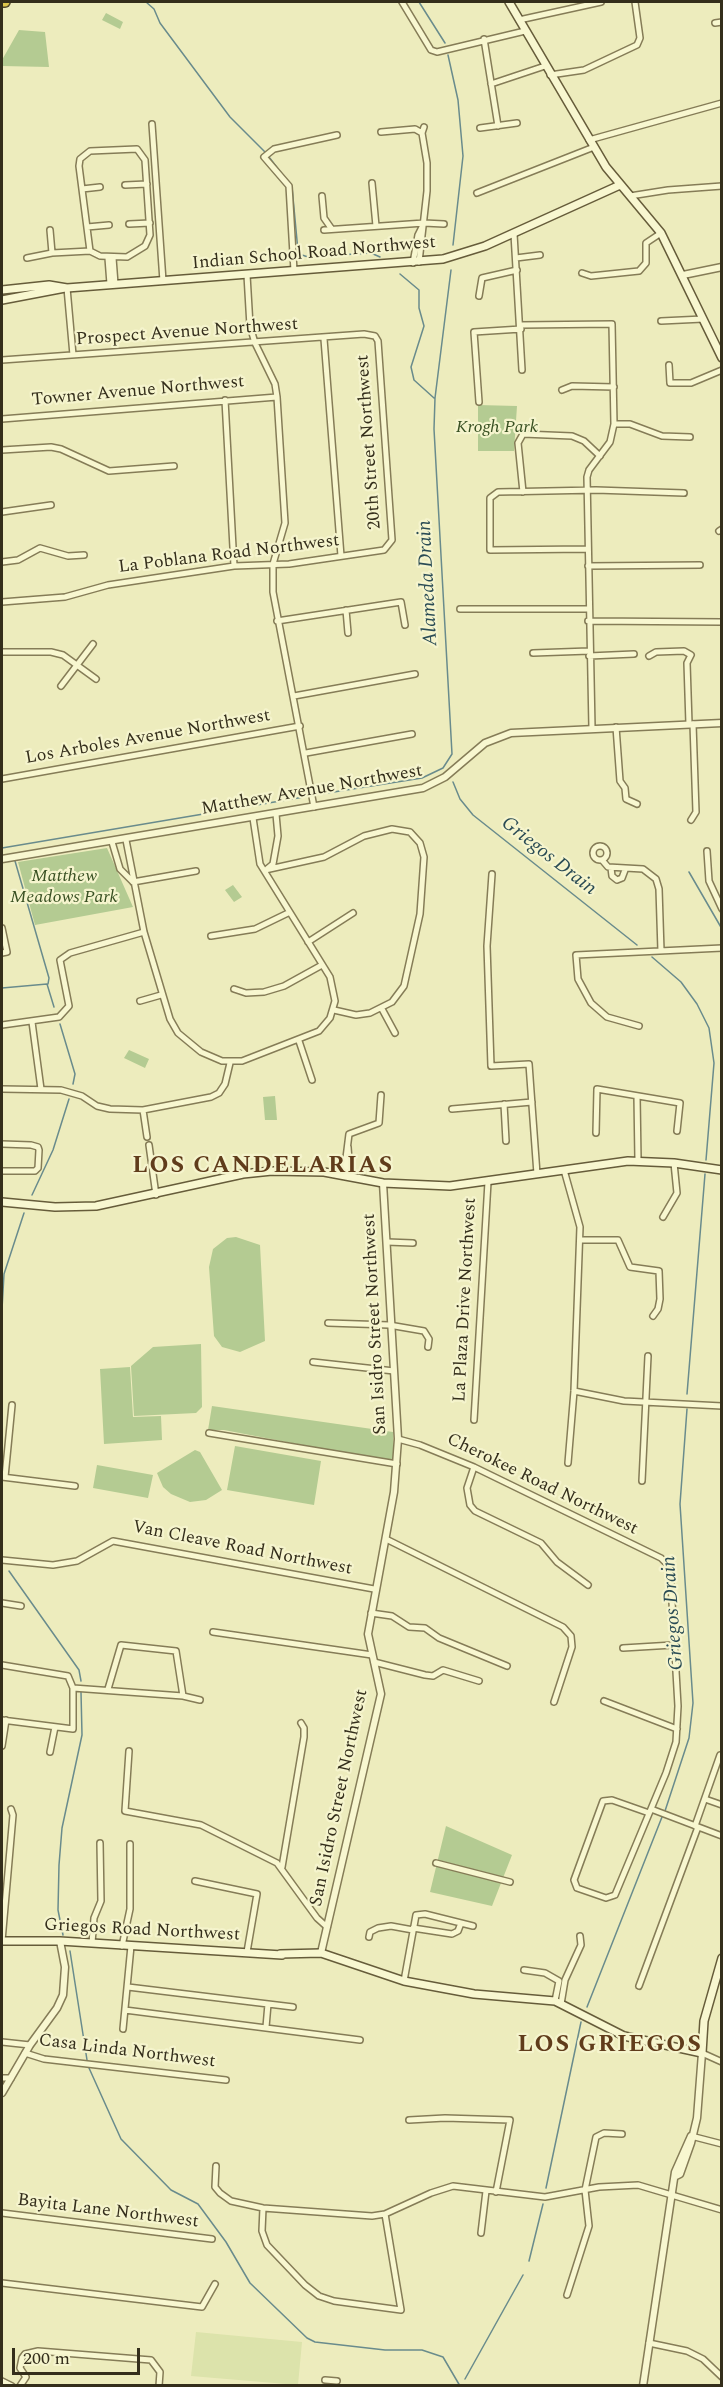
<!DOCTYPE html>
<html>
<head>
<meta charset="utf-8">
<style>
	body { margin:0 }
	#map { position:relative; width:723px; height:2387px; overflow:hidden; background:#edecbd; font-family:Spectral,serif }
	canvas { display:block }
	.frame { position:absolute; inset:0; border:3px solid #342e1b; pointer-events:none }
	.scale { position:absolute; left:12px; top:2348px; width:128px; height:27px; box-sizing:border-box; border:3px solid #342e1b; border-top:0; padding-left:8px; font-size:18px; line-height:21px; white-space:nowrap; color:#342e1b; -webkit-text-stroke:4px #f5f4cd; paint-order:stroke }
</style>
</head>
<body>
<div id="map">
<canvas width="723" height="2387"></canvas>
<div class="frame"></div>
<div class="scale">200 m</div>
</div>
<script>
const c = document.querySelector('canvas').getContext('2d');
c.lineJoin = 'round';
function fill(path, color) {
  c.fillStyle = color;
  c.fill(path, 'evenodd');
}
function toPath(rows) {
  const path = new Path2D();
  for (const r of rows) {
    if (r.length === 3) {
      path.moveTo(r[0] + r[2], r[1]);
      path.arc(r[0], r[1], r[2], 0, 2 * Math.PI);
      continue;
    }
    path.moveTo(r[0], r[1]);
    for (let i = 2; i < r.length; i += 2) path.lineTo(r[i], r[i + 1]);
  }
  return path;
}
function strokePath(path, color, width, dash) {
  c.strokeStyle = color;
  c.lineWidth = width;
  c.lineCap = dash ? 'butt' : 'round';
  c.setLineDash(dash || []);
  c.stroke(path);
}
function drawText(font, color, halo, rows, align = 'center') {
  c.font = font + ' Spectral,serif';
  c.lineWidth = 4.5;
  c.setLineDash([]);
  c.textBaseline = 'middle';
  c.strokeStyle = halo;
  c.fillStyle = color;
  for (const [text, x, y, turn = 0] of rows) {
    c.save();
    c.translate(x, y);
    c.rotate((+turn || 0) * Math.PI / 180);
    c.textAlign = isNaN(turn) ? turn : align;
    if (halo) c.strokeText(text, 0, 0);
    c.fillText(text, 0, 0);
    c.restore();
  }
}
const farmland = toPath([
	[196,2332,302,2342,298,2385,191,2376]
]);
const green = toPath([
	[106,13,123,22,120,29,102,20],
	[19,30,45,32,49,67,2,66,2,60],
	[478,405,517,406,514,451,478,451],
	[107,848,133,907,35,925,18,862],
	[233,885,242,897,234,902,225,890],
	[129,1050,149,1059,145,1068,124,1058],
	[275,1096,277,1120,265,1120,263,1097],
	[236,1237,260,1245,265,1341,240,1352,222,1347,214,1336,209,1267,213,1249,227,1238],
	[201,1344,202,1407,196,1413,134,1416,131,1366,153,1347],
	[130,1367,133,1417,161,1416,162,1440,104,1444,100,1369],
	[212,1406,393,1432,394,1460,386,1461,224,1430,208,1430],
	[235,1446,321,1461,314,1505,227,1490],
	[195,1450,200,1452,222,1490,206,1500,190,1502,171,1494,163,1487,157,1473],
	[97,1465,153,1475,148,1498,93,1488],
	[446,1826,512,1855,492,1906,430,1892]
]);
const stream = toPath([
	[146,2,154,9,160,23,230,117,266,153],
	[419,2,445,43],
	[448,55,458,100,463,156,453,245],
	[269,157,292,187,298,251,302,255,308,257,371,253,380,257],
	[400,274,419,290,419,308,424,326,411,367,414,380,434,398],
	[453,782,460,799,473,815,637,945],
	[321,794,422,778,443,768,452,754,434,429,435,398,451,270],
	[2,848,304,797],
	[15,861,49,978,48,984],
	[689,872,722,929],
	[652,957,681,982,697,1004,709,1028,714,1063,706,1160],
	[2,988,47,984,54,1007],
	[60,1024,75,1074,73,1084],
	[32,1195,53,1150,69,1099],
	[2,1309,4,1274,24,1213],
	[687,1394,705,1174],
	[9,1571,79,1670,81,1681],
	[665,1811,689,1738,693,1703,680,1504,687,1409],
	[63,1935,58,1910,59,1865,62,1828,82,1735,81,1692],
	[70,1951,87,2060],
	[587,2007,662,1817],
	[89,2068,121,2139,171,2190,198,2204,226,2242,250,2283,307,2338,315,2342,385,2350,422,2350,443,2357,460,2386],
	[546,2188,581,2022],
	[529,2261,543,2204],
	[465,2379,523,2275]
]);
const minor = toPath([
	[402,2,431,50,437,52,525,31],
	[519,20,601,2],
	[715,23,722,22],
	[484,39,498,126],
	[550,75,584,70,637,45,640,38,635,2],
	[491,84,545,66],
	[152,124,163,281],
	[480,128,517,123],
	[381,132,415,129,422,133],
	[589,140,722,103],
	[372,183,376,226],
	[125,185,147,184],
	[82,189,100,187],
	[477,193,594,147],
	[322,196,324,218,331,228],
	[630,196,668,190,722,186],
	[129,224,150,223],
	[87,227,109,225],
	[50,230,52,253],
	[324,230,424,223,444,224],
	[514,234,522,370],
	[27,258,52,253,90,251,100,256,127,257,145,246,150,235,145,160,137,149,90,151,80,159,79,166,90,251],
	[108,258,110,284],
	[113,258,115,284],
	[516,258,540,255],
	[419,262,427,191,427,163,422,133,424,127],
	[413,263,418,235,422,227],
	[294,271,289,186,264,157,274,149,337,135],
	[582,273,591,276,639,271,646,263,646,243,661,233],
	[247,275,250,326,255,343,275,384,277,397,285,523,273,564,273,592,314,807],
	[67,288,73,355],
	[479,296,482,278,517,270],
	[661,321,703,319],
	[521,325,612,324,614,424,610,442,589,470,587,477,592,728],
	[324,339,341,556],
	[2,360,364,334,375,336,378,341,392,540,384,550,289,564,234,566,108,585,65,597,2,602],
	[669,365,670,383,691,383,722,370],
	[562,390,572,386,614,387],
	[225,400,234,566],
	[479,402,474,332,521,329],
	[2,419,277,397],
	[614,424,630,424,662,436,690,437],
	[2,450,51,447,61,449,109,471,174,466],
	[523,492,518,443,523,434,572,436,584,441,600,456],
	[2,512,51,505],
	[719,531,722,529],
	[588,549,490,550,490,498,498,492,596,490,684,493],
	[2,562,18,560,40,548,68,556,84,555],
	[588,566,700,565],
	[460,609,588,609],
	[346,610,348,633],
	[277,621,401,602,405,625],
	[588,621,722,622],
	[2,652,51,652,63,655,96,679],
	[533,653,589,651],
	[589,656,634,654],
	[649,656,656,652,684,651,691,655,687,663,689,724],
	[61,686,93,644],
	[294,696,415,674],
	[616,727,620,781,625,788,626,799,637,804],
	[306,753,412,734],
	[2,779,300,726],
	[691,820,696,812,693,724],
	[126,840,144,932,170,1019,178,1033,201,1052,222,1061,242,1061,319,1031,330,1018,335,1001,330,977,260,864,253,818],
	[112,842,120,869,133,882],
	[600,853,7],
	[707,851,709,881,722,909],
	[602,860,608,867,643,869,656,879,659,889,661,951],
	[611,868,612,876,617,880,622,878,625,870],
	[267,869,273,864,278,836,276,814],
	[265,870,324,857,364,836,392,829,410,832,420,843,424,857,420,914,404,986,392,1002,370,1013,356,1015,334,1010],
	[492,874,487,946,491,1066,529,1064,537,1174],
	[133,882,196,871],
	[2,928,7,952,2,953],
	[211,936,255,929,288,913],
	[308,942,353,913],
	[234,989,246,993,264,992,284,986,322,965],
	[140,1001,161,995],
	[382,1009,395,1033],
	[32,1022,41,1089],
	[2,1025,59,1017,69,1006,60,960,70,953,144,932],
	[639,1026,607,1017,591,1003,578,979,576,955,722,948],
	[299,1041,312,1080],
	[2,1089,61,1090,82,1096,97,1106,110,1109,143,1110,211,1097,219,1093,225,1084,230,1063],
	[637,1096,638,1160],
	[504,1104,506,1141],
	[452,1109,532,1102],
	[143,1110,147,1137],
	[596,1133,597,1089,680,1103,677,1131],
	[2,1144,31,1145,38,1147,39,1150,38,1168,35,1171,2,1171],
	[149,1145,156,1195],
	[348,1147,350,1175],
	[564,1170,580,1227,574,1391,568,1463],
	[344,1174,349,1134,379,1123,381,1095],
	[663,1217,677,1193,674,1163],
	[580,1240,618,1240,630,1267,659,1271,660,1299,658,1309,653,1316],
	[387,1242,413,1243],
	[328,1323,389,1325,424,1331,429,1339,428,1347],
	[313,1362,394,1371],
	[574,1391,624,1401,722,1406],
	[474,1420,488,1182],
	[209,1433,397,1464],
	[398,1439,420,1445,474,1467,661,1558,670,1567,678,1706,676,1742,666,1773,615,1895,606,1898,577,1888,574,1880,603,1801,612,1800,649,1813],
	[474,1467,467,1488,470,1505,475,1511,541,1543,557,1562,588,1585],
	[2,1477,75,1486],
	[5,1477,12,1405],
	[642,1481,648,1356],
	[386,1539,563,1627,571,1636,572,1647,554,1702],
	[2,1560,53,1565,77,1561,113,1541,374,1589],
	[2,1603,21,1606],
	[371,1613,392,1616,409,1627,425,1628,439,1638,507,1666],
	[213,1632,372,1655],
	[623,1648,673,1645],
	[374,1662,425,1675,433,1676,443,1670,479,1681],
	[2,1665,68,1676,73,1688,183,1696,200,1700],
	[108,1689,121,1645,176,1651,183,1696],
	[604,1701,677,1729],
	[2,1720,73,1729,73,1688],
	[2,1746,6,1720],
	[129,1751,125,1811,201,1825,277,1863,317,1918,327,1927],
	[50,1752,55,1727],
	[705,1799,722,1805],
	[651,1809,722,1836],
	[695,1826,720,1755],
	[436,1863,510,1882],
	[282,1867,304,1737,304,1728,301,1723],
	[195,1881,257,1894,247,1952],
	[413,1928,452,1934,458,1931,461,1923],
	[369,1937,370,1932,378,1928,391,1926,413,1930],
	[2,1941,13,1815,11,1809],
	[92,1943,94,1918,101,1901,100,1843],
	[122,1946,130,1909,130,1844],
	[524,1970,545,1973,559,1981,555,2001],
	[404,1981,416,1915,425,1914,473,1926],
	[639,1986,698,1827],
	[128,1987,293,2007],
	[561,2004,565,1980,581,1945,580,1936],
	[125,2010,360,2040],
	[266,2027,268,2004],
	[123,2029,131,1946],
	[2,2042,30,2045],
	[25,2053,44,2059,226,2080],
	[702,2053,722,2062],
	[2,2078,11,2078],
	[409,2120,445,2118,510,2120,496,2192],
	[691,2136,722,2144],
	[216,2166,215,2187,220,2193,231,2201,263,2208,372,2216,385,2214,431,2193,453,2186,545,2197,599,2187,638,2185,722,2210],
	[263,2208,262,2231,267,2245,305,2285,319,2296,334,2301,401,2310,385,2214],
	[2,2213,212,2239],
	[481,2233,486,2191],
	[2,2283,202,2307,215,2284],
	[567,2295,589,2226,585,2190,596,2137,604,2133,622,2134],
	[649,2343,687,2351,703,2359,722,2377],
	[325,2380,337,2381],
	[2,2381,12,2386],
	[20,2386,26,2377,20,2368,22,2358,25,2354,38,2351,151,2360,160,2372,159,2386]
]);
const tertiary = toPath([
	[683,275,722,267],
	[2,859,423,788,445,777,485,743,511,733,722,723],
	[321,1953,381,1694,368,1634,394,1492,398,1439,383,1183],
	[2,2093,30,2045,57,2008,63,1995,65,1967,60,1941],
	[676,2176,680,2174,691,2143,697,2118,702,2053],
	[643,2386,675,2172,691,2136]
]);
const secondary = toPath([
	[509,2,606,167,661,233,722,358],
	[2,290,49,285,67,288,443,259,485,246,620,185],
	[2,300,65,288],
	[2,1202,55,1207,96,1206,243,1174,272,1171,324,1172,383,1183,450,1186,628,1161,674,1163,722,1170],
	[2,1941,60,1941,282,1955],
	[280,1954,321,1953,404,1981,474,1994,555,2001,624,2036,702,2053,704,2021,722,1958]
]);
const motorway = toPath([
	[2,2,5,2]
]);
const streetNames = [
	["Indian School Road Northwest",314,254,-5],
	["Prospect Avenue Northwest",187,333,-4],
	["Towner Avenue Northwest",138,392,-5],
	["20th Street Northwest",370,442,-94],
	["La Poblana Road Northwest",229,555,-7],
	["Los Arboles Avenue Northwest",148,738,-10],
	["Matthew Avenue Northwest",312,791,-10],
	["La Plaza Drive Northwest",466,1300,-87],
	["San Isidro Street Northwest",376,1324,-93],
	["Cherokee Road Northwest",542,1485,26],
	["Van Cleave Road Northwest",242,1549,11],
	["San Isidro Street Northwest",340,1798,-78],
	["Griegos Road Northwest",142,1931,3],
	["Casa Linda Northwest",127,2052,7],
	["Bayita Lane Northwest",108,2212,7]
];
const parkNames = [
	["Krogh Park",497,428],
	["Matthew",64,877],
	["Meadows Park",64,898]
];
const waterNames = [
	["Alameda Drain",429,583,-93],
	["Griegos Drain",548,857,38],
	["Griegos Drain",674,1613,-94]
];
const districtNames = [
	["LOS CANDELARIAS",263,1167],
	["LOS GRIEGOS",610,2046]
];
fill(farmland, '#dce3ab');
fill(green, '#b4cb92');
strokePath(stream, '#698b8c', 1.5);
strokePath(minor, '#857c57', 8);
strokePath(tertiary, '#857c57', 9);
strokePath(secondary, '#665c3a', 10);
strokePath(motorway, '#52482b', 12);
strokePath(minor, '#f8f7d0', 5);
strokePath(tertiary, '#f8f7d0', 6);
strokePath(secondary, '#f8f7d0', 7);
strokePath(motorway, '#dec64c', 9);
drawText('18px', '#342e1b', '#f5f4cd', streetNames);
drawText('italic 18px', '#385022', '#f5f4cd', parkNames);
drawText('italic 20px', '#2a4b54', '#f5f4cd', waterNames);
c.letterSpacing = '1.5px';
drawText('bold 24px', '#603c1b', '#f5f4cd', districtNames);
c.letterSpacing = '0px';
</script>
</body>
</html>
